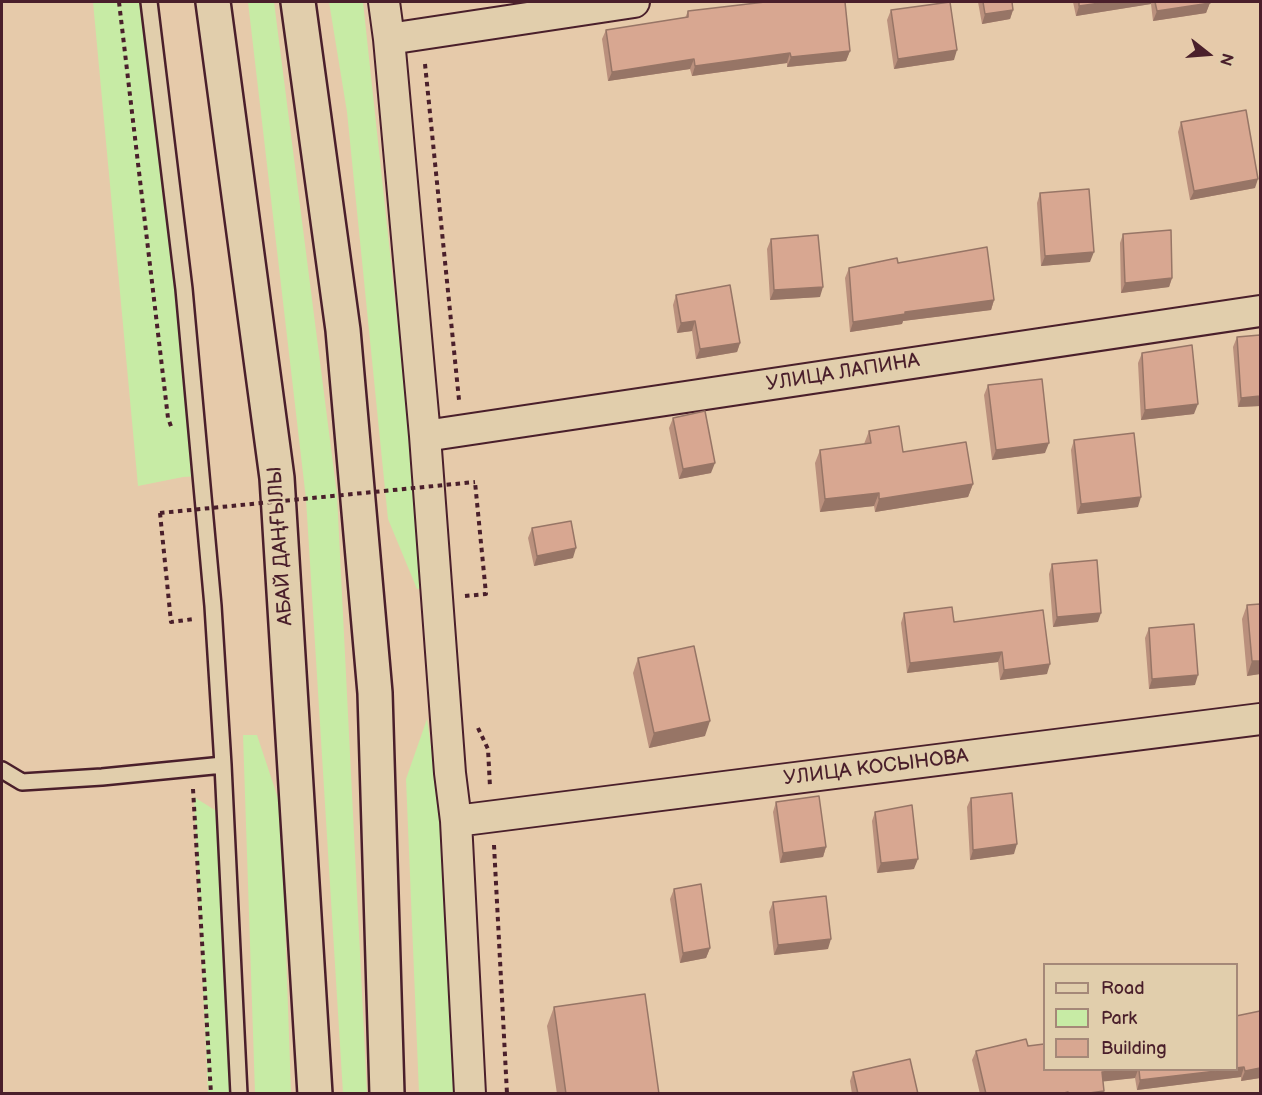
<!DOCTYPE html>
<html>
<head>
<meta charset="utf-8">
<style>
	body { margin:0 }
	#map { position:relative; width:1262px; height:1095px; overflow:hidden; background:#e6caaa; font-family:"Balsamiq Sans",sans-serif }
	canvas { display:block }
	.frame { position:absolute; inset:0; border:3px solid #4a1f2b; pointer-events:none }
	.legend { position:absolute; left:1043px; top:963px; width:195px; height:108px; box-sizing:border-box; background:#e1ceac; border:2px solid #a58878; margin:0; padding:8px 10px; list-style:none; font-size:18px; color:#4a1f2b }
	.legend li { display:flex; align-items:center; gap:12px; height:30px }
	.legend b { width:30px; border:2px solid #a58878 }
	.north { position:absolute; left:1178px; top:24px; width:60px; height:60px; -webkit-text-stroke:4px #e1ceac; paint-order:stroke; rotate:107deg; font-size:16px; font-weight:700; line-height:24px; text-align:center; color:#4a1f2b }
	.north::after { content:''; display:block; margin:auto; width:21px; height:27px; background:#4a1f2b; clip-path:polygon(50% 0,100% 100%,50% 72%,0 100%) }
</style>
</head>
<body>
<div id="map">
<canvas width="1262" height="1095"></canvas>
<div class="frame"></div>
<ul class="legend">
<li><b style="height:8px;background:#e1ceac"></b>Road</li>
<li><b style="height:16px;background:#c7eba5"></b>Park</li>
<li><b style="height:16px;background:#d8a791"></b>Building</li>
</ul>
<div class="north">N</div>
</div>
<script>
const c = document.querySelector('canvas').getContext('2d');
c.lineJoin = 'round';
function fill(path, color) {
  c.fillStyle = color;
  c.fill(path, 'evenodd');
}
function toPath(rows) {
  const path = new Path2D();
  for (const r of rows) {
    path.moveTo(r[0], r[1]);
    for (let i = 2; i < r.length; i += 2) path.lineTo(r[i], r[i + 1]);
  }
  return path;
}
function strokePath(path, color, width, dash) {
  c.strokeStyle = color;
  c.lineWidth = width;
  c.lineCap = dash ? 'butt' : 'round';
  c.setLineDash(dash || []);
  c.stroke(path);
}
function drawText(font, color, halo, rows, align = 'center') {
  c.font = font + ' "Balsamiq Sans",sans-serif';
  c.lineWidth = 4.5;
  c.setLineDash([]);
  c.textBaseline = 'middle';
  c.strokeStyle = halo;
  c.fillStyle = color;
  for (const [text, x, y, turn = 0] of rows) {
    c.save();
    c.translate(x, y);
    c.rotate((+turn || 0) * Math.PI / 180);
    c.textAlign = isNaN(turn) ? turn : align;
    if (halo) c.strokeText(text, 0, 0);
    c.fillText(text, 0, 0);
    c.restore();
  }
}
const green = toPath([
	[93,2,149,2,201,476,183,477,138,486],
	[248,2,274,2,337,495,367,1093,343,1093,306,499],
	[329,2,363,2,426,588,417,589,388,519,347,112],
	[427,719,442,820,455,1093,419,1093,406,779],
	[243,735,257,735,281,807,291,1093,255,1093],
	[194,797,226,817,239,1093,208,1093]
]);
const path = toPath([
	[119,2,168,418,172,429],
	[425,64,459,400],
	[160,513,171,622,194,619],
	[465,596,486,594,475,482],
	[478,728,488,749,490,787],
	[193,789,211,1094],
	[494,845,507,1094]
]);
const service = toPath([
	[149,2,184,289,213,606,223,765,239,1094],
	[2,770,22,782,102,777,223,765]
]);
const minor = toPath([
	[384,2,389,39,425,436,450,773,456,821,470,1094],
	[389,39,634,2],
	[425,436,1260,311],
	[456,821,1260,719]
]);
const secondary = toPath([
	[213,2,277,478,315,1094],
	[298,2,343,330,375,693,387,1094]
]);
const pathBridge = toPath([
	[160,513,475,482]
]);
const wall = toPath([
	[978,2,1012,2,1013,10,1010,19,982,24],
	[1073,2,1215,2,1210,2,1206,13,1153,21,1151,4,1076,16],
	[891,10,954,60,894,69,887,20],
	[688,11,850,51,846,61,787,67,787,63,692,76,690,69,608,81,602,39,606,30,685,18],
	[1181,122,1255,188,1190,200,1178,132],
	[1040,193,1090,262,1041,266,1037,203],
	[1123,234,1172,278,1169,287,1121,293,1120,243],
	[771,239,820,297,770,300,767,249],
	[898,263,994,300,991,310,903,321,902,324,850,332,845,278,849,268],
	[676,295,740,343,737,352,696,359,692,331,677,333,673,305],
	[1260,335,1260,406,1238,407,1233,347,1237,337],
	[1142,353,1194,414,1141,420,1138,363],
	[988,385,1045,453,992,460,984,395],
	[673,418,711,473,679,479,669,428],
	[869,431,903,452,973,484,968,497,875,512,874,506,820,512,815,463,820,450,864,444],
	[1074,440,1138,507,1077,514,1071,450],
	[532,528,573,558,534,566,528,538],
	[1052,564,1098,622,1053,627,1049,574],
	[1260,604,1260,674,1247,676,1242,619,1247,605],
	[904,613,954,622,1047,674,1000,680,998,662,907,673,901,623],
	[1149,628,1195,685,1149,689,1145,638],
	[638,658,705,736,649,748,633,673],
	[971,798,1014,854,970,860,967,807],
	[776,802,826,847,823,857,780,863,773,812],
	[875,812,914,869,877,873,872,821],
	[674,889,710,948,706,958,680,963,670,899],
	[773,902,828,949,774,955,769,912],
	[554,1007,659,1094,557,1094,547,1026],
	[1260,1011,1260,1078,1241,1081,1241,1077,1137,1090,1135,1078,1103,1081,1103,1094,980,1094,972,1060,976,1051,1028,1046,1044,1070,1236,1070],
	[853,1072,918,1094,852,1094,850,1081]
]);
const shadedWall = toPath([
	[1107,2,1151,2,1151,4,1076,16,1079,6],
	[1210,3,1206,13,1153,21,1157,11],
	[1013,10,1010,19,982,24,985,14],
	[957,50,954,60,894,69,898,59],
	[850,51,846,61,787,67,791,57],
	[790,53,787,63,692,76,695,66],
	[694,59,690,69,608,81,612,72],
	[1258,179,1255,188,1190,200,1194,191],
	[1094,252,1090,262,1041,266,1045,256],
	[1172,278,1169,287,1121,293,1125,283],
	[823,287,820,297,770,300,774,290],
	[994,300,991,310,903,321,902,324,850,332,853,322,905,312],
	[695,321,692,331,677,333,681,323],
	[740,343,737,352,696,359,700,349],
	[1260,396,1260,406,1238,407,1241,398],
	[1198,404,1194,414,1141,420,1145,410],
	[1049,443,1045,453,992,460,996,450],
	[715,463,711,473,679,479,683,469],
	[973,484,968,497,875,512,879,499],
	[879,493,874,506,820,512,825,499],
	[1141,497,1138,507,1077,514,1081,504],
	[576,548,573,558,534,566,537,556],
	[1101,613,1098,622,1053,627,1057,617],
	[1002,652,998,662,907,673,910,663],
	[1252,661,1260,661,1260,674,1247,676],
	[1050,664,1047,674,1000,680,1004,670],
	[1198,675,1195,685,1149,689,1152,679],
	[710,721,705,736,649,748,654,733],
	[1017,844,1014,854,970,860,973,850],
	[826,847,823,857,780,863,783,853],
	[918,859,914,869,877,873,881,863],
	[831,939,828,949,774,955,778,945],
	[710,948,706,958,680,963,683,953],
	[1244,1067,1241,1077,1137,1090,1140,1080,1225,1070,1236,1070,1236,1068],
	[1260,1068,1260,1078,1241,1081,1245,1071],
	[1125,1070,1138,1070,1135,1078,1099,1082,1102,1072],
	[1104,1091,1103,1094,1082,1094]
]);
const building = toPath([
	[765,2,845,2,850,51,791,57,790,53,695,66,694,59,612,72,606,30,688,17,688,11,765,2],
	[950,2,957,50,898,59,891,10,950,2],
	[983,2,1012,2,1013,10,985,14,983,2],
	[1079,2,1107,2,1079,6,1079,2],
	[1155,2,1210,2,1210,3,1157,11,1155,2],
	[1246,110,1258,179,1194,191,1181,122,1246,110],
	[1089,189,1094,252,1045,256,1040,193,1089,189],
	[1171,230,1172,278,1125,283,1123,234,1171,230],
	[818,235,823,287,774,290,771,239,818,235],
	[987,247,994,300,905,312,905,314,853,322,849,268,897,258,898,263,987,247],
	[730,285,740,343,700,349,695,321,681,323,676,295,730,285],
	[1260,335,1260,396,1241,398,1237,337,1260,335],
	[1192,345,1198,404,1145,410,1142,353,1192,345],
	[1042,379,1049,443,996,450,988,385,1042,379],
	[705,411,715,463,683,469,673,418,705,411],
	[899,426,903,452,966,442,973,484,879,499,879,493,825,499,820,450,871,443,869,431,899,426],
	[1134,433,1141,497,1081,504,1074,440,1134,433],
	[571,521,576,548,537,556,532,528,571,521],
	[1097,560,1101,613,1057,617,1052,564,1097,560],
	[1260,604,1260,661,1252,661,1247,605,1260,604],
	[952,607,954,622,1043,610,1050,664,1004,670,1002,652,910,663,904,613,952,607],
	[1194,624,1198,675,1152,679,1149,628,1194,624],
	[694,646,710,721,654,733,638,658,694,646],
	[1012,793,1017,844,973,850,971,798,1012,793],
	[819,796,826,847,783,853,776,802,819,796],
	[912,805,918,859,881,863,875,812,912,805],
	[701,884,710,948,683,953,674,889,701,884],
	[826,896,831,939,778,945,773,902,826,896],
	[645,994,659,1094,566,1094,554,1007,645,994],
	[1260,1011,1260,1068,1245,1071,1244,1067,1236,1068,1236,1016,1260,1011],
	[1026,1039,1028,1046,1044,1044,1044,1070,1125,1070,1102,1072,1104,1091,1082,1094,1068,1094,1068,1092,1060,1094,986,1094,976,1051,1026,1039],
	[910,1059,918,1094,858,1094,853,1072,910,1059],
	[1139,1070,1225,1070,1140,1080,1139,1070]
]);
const streetNames = [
	["УЛИЦА ЛАПИНА",843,373,-9],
	["АБАЙ ДАҢҒЫЛЫ",281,546,-94],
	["УЛИЦА КОСЫНОВА",876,768,-7]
];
fill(green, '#c7eba5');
strokePath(service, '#4a1f2b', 20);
strokePath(minor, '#4a1f2b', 34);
strokePath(secondary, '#4a1f2b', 38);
strokePath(path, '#4a1f2b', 4, [4.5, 4.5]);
strokePath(service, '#e1ceac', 15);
strokePath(minor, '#e1ceac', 30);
strokePath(secondary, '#e1ceac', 33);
strokePath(pathBridge, '#4a1f2b', 4, [4.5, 4.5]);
fill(wall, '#ba907d');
fill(shadedWall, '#977566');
fill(building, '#d8a791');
strokePath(building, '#977566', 1.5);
drawText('20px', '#4a1f2b', '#e1ceac', streetNames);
</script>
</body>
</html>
